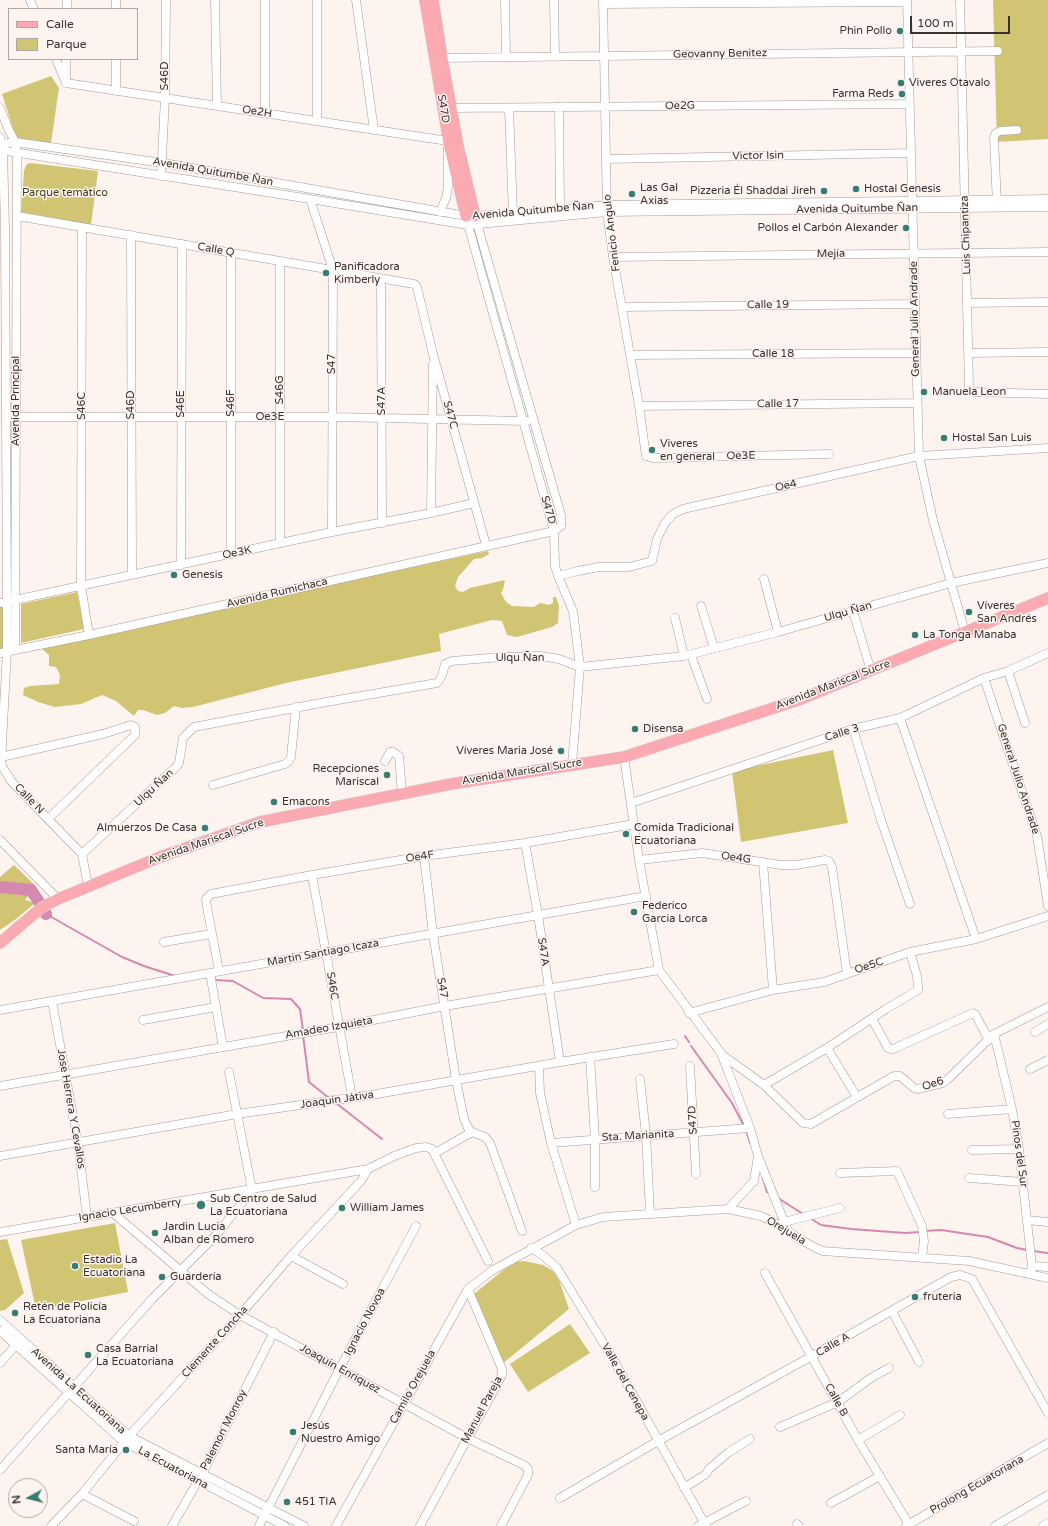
<!DOCTYPE html>
<html>
<head>
<meta charset="utf-8">
<style>
	body { margin:0 }
	#map { position:relative; width:1048px; height:1526px; overflow:hidden; background:#fef4ef; font-family:"Varela Round",sans-serif }
	canvas { display:block }
	.legend { position:absolute; left:8px; top:8px; width:130px; height:52px; box-sizing:border-box; background:#fef4ef; border:1px solid #aea7a3; margin:0; padding:5px 7px; list-style:none; font-size:12px; color:#363331 }
	.legend li { display:flex; align-items:center; gap:8px; height:20px }
	.legend b { width:20px; border:1px solid #aea7a3 }
	.north { position:absolute; left:8px; top:1478px; width:40px; height:40px; box-sizing:border-box; background:#fef4ef; border:1px solid #aea7a3; border-radius:50%; rotate:263deg; font-size:11px; font-weight:700; line-height:16px; text-align:center; color:#363331 }
	.north::after { content:''; display:block; margin:auto; width:14px; height:18px; background:#367c74; clip-path:polygon(50% 0,100% 100%,50% 72%,0 100%) }
	.scale { position:absolute; left:910px; top:16px; width:100px; height:18px; box-sizing:border-box; border:2px solid #363331; border-top:0; padding-left:5px; font-size:12px; line-height:14px; white-space:nowrap; color:#363331; -webkit-text-stroke:3px #fef4ef; paint-order:stroke }
</style>
</head>
<body>
<div id="map">
<canvas width="1048" height="1526"></canvas>
<ul class="legend">
<li><b style="height:5px;background:#fbaab2"></b>Calle</li>
<li><b style="height:11px;background:#d1c574"></b>Parque</li>
</ul>
<div class="north">N</div>
<div class="scale">100 m</div>
</div>
<script>
const c = document.querySelector('canvas').getContext('2d');
c.lineJoin = 'round';
function fill(path, color) {
  c.fillStyle = color;
  c.fill(path, 'evenodd');
}
function toPath(rows) {
  const path = new Path2D();
  for (const r of rows) {
    path.moveTo(r[0], r[1]);
    for (let i = 2; i < r.length; i += 2) path.lineTo(r[i], r[i + 1]);
  }
  return path;
}
function strokePath(path, color, width, dash) {
  c.strokeStyle = color;
  c.lineWidth = width;
  c.lineCap = dash ? 'butt' : 'round';
  c.setLineDash(dash || []);
  c.stroke(path);
}
function drawText(font, color, halo, rows, align = 'center') {
  c.font = font + ' "Varela Round",sans-serif';
  c.lineWidth = 3;
  c.setLineDash([]);
  c.textBaseline = 'middle';
  c.strokeStyle = halo;
  c.fillStyle = color;
  for (const [text, x, y, turn = 0] of rows) {
    c.save();
    c.translate(x, y);
    c.rotate((+turn || 0) * Math.PI / 180);
    c.textAlign = isNaN(turn) ? turn : align;
    if (halo) c.strokeText(text, 0, 0);
    c.fillText(text, 0, 0);
    c.restore();
  }
}
const green = toPath([
	[993,0,1048,0,1048,139,997,142],
	[51,76,59,88,51,143,16,138,2,94],
	[30,163,98,171,91,225,21,212,24,171,26,165],
	[488,551,489,554,482,558,474,559,458,577,455,586,458,591,463,592,470,588,505,580,503,590,501,593,506,602,512,606,534,607,540,603,549,605,553,603,553,597,556,597,559,606,558,623,552,627,517,637,507,635,502,621,492,620,439,634,441,651,286,683,193,707,182,708,174,706,165,713,157,715,143,710,138,710,134,716,116,701,102,695,81,704,55,707,38,702,23,695,24,688,30,686,59,684,60,675,56,667,49,666,49,655,42,649,263,599],
	[77,592,84,629,21,643,21,604],
	[7,602,7,651,0,653,0,603],
	[833,750,848,823,741,842,732,771],
	[14,865,36,886,25,900,35,903,16,919,0,930,0,877],
	[115,1223,128,1292,36,1310,21,1240],
	[7,1239,24,1293,5,1310,0,1311,0,1240],
	[524,1261,543,1265,553,1271,559,1280,569,1309,501,1365,474,1294,502,1271,516,1262],
	[570,1324,590,1353,528,1392,510,1364]
]);
const stream = toPath([
	[46,914,122,957,144,966,175,976],
	[214,980,233,981,263,998,291,999,300,1009,303,1030],
	[303,1035,309,1082,329,1098],
	[685,1036,689,1042],
	[691,1046,732,1103,744,1126],
	[336,1103,382,1139],
	[746,1130,750,1143],
	[763,1179,767,1192,769,1193],
	[778,1198,803,1214],
	[810,1218,821,1225,851,1229,905,1233,920,1232],
	[924,1231,941,1230,988,1237,1017,1248,1027,1250],
	[1033,1251,1048,1253]
]);
const river = toPath([
	[0,887,31,890,39,902],
	[45,912,46,914]
]);
const minor = toPath([
	[30,0,34,9],
	[116,0,116,9],
	[215,0,217,106],
	[356,0,374,130],
	[505,0,506,57],
	[554,0,555,56],
	[603,0,607,212,613,257,639,406,646,456,653,458,829,454],
	[907,0,919,456,933,520,965,632],
	[960,0,969,387,970,391,974,392,1048,394],
	[603,4,907,2],
	[67,9,67,0],
	[442,58,998,51],
	[56,59,66,83],
	[116,59,116,91],
	[66,80,66,59],
	[66,83,448,141],
	[559,107,560,209],
	[0,108,8,128,15,142,17,153,15,649],
	[451,108,909,104],
	[509,108,513,214],
	[265,113,265,0],
	[317,121,317,0],
	[0,137,3,150,5,228,7,602,7,651,1,762,3,768,12,782,82,854,88,886],
	[0,144,15,142,163,163,466,216,513,214,607,205,1048,199],
	[0,150,310,199,468,225,607,212,1048,207],
	[606,159,911,153],
	[161,176,165,98,166,0],
	[310,199,333,270,332,532],
	[997,205,994,137,996,133,1000,131,1017,130],
	[440,212,446,198,448,187,448,148],
	[17,216,414,284,417,287,433,354,486,545],
	[467,221,554,531,555,566,558,576,573,611,580,667,572,764],
	[82,227,81,586,89,635],
	[131,235,132,575],
	[231,253,231,554],
	[613,257,1048,252],
	[381,279,382,523],
	[967,303,1048,302],
	[622,307,914,304],
	[969,353,1048,352],
	[630,355,916,353],
	[639,406,917,403],
	[11,417,332,417,527,421],
	[431,513,433,364],
	[280,543,280,261],
	[181,565,182,244],
	[558,576,578,571,599,567,629,567,652,561,657,539,665,523,673,514,683,509,919,456,1048,448],
	[764,579,778,632],
	[0,603,332,532,431,513,474,503],
	[701,606,714,648],
	[853,611,871,671],
	[675,618,684,656],
	[0,653,89,635,554,531,561,526,561,515,476,220],
	[691,655,707,699],
	[1008,671,1025,723],
	[984,678,1037,836,1048,906],
	[900,718,976,939],
	[853,729,881,820,910,904],
	[1,757,103,734,131,725,135,727,135,735,48,819],
	[624,757,639,860,659,970,721,1053,750,1128,758,1156,787,1229],
	[385,761,390,752,393,752,399,756,402,793],
	[213,785,285,764,289,761,291,757,296,707],
	[631,803,853,729,900,718,984,678,1008,671,1048,653],
	[0,840,58,899],
	[525,843,538,915,560,1062],
	[82,854,176,767,179,763,183,738,194,727,326,702,437,683,442,676,445,664,452,661,502,657,540,656,559,659,580,667,684,656,778,632,951,583,1048,563],
	[424,856,433,934,456,1080,464,1119,468,1128,472,1132,485,1137,490,1143,522,1231],
	[639,860,702,853,781,865,796,865,825,860,829,861,832,867,847,974],
	[763,862,773,990],
	[312,875,352,1097],
	[164,942,211,934],
	[219,971,207,907,206,899,211,894,312,875,424,856,525,843,634,824],
	[210,973,223,1047],
	[52,1001,78,1143,87,1217],
	[0,1010,646,896],
	[689,1013,773,990,824,982,910,952,976,939,1048,916],
	[872,1019,888,1048,891,1049,893,1049,973,1013,975,1014,989,1040],
	[143,1020,216,1007],
	[1035,1032,1048,1024],
	[994,1034,1012,1109,1019,1149,1032,1266,1030,1274],
	[827,1048,857,1097],
	[721,1054,764,1085,803,1123,811,1124,894,1076,900,1076,914,1088,917,1089,943,1083,947,1080,994,1034,1048,1007],
	[590,1057,595,1139,595,1187],
	[539,1066,540,1093,551,1143,576,1225],
	[690,1066,696,1174],
	[1030,1069,1048,1060],
	[640,1079,646,1135,650,1213],
	[764,1085,827,1048,886,1009,918,990,918,986,917,976,910,952],
	[0,1086,338,1027,445,1006,659,970],
	[948,1114,1012,1109],
	[551,1143,750,1128],
	[972,1150,1019,1149],
	[435,1153,472,1132],
	[0,1156,237,1114,371,1095,560,1062,674,1044],
	[368,1169,394,1156,416,1148,426,1147,432,1149,488,1261],
	[840,1173,897,1171,922,1226,924,1241,922,1257],
	[969,1178,1023,1182],
	[728,1209,754,1181,758,1156],
	[113,1213,208,1294,240,1315,467,1438,524,1465,528,1469,528,1475,501,1526],
	[1027,1220,1048,1222],
	[784,1222,840,1208],
	[0,1232,368,1169,361,1181,291,1256,240,1315,129,1436,82,1494,51,1526],
	[531,1248,544,1256,557,1268,612,1357,706,1526],
	[291,1256,343,1284],
	[1032,1266,1048,1267],
	[765,1273,858,1440,910,1526],
	[892,1311,919,1362],
	[0,1320,129,1436,304,1526],
	[0,1331,124,1442,285,1526],
	[0,1363,16,1345],
	[780,1427,838,1402,871,1378,889,1368],
	[858,1440,900,1415],
	[0,1470,153,1298,218,1233,252,1190,229,1072],
	[684,1488,706,1474,709,1469,729,1452,750,1439],
	[82,1494,134,1521],
	[560,1498,658,1441,812,1356,951,1277,960,1275,972,1279,1048,1413],
	[831,1503,880,1476],
	[797,1524,799,1526],
	[172,1526,202,1474,274,1332],
	[259,1526,340,1368,416,1226],
	[336,1526,468,1289,493,1270,576,1225,603,1217,728,1209,761,1216,787,1229,797,1238,822,1251,969,1261,1048,1278],
	[420,1526,502,1375,502,1369,468,1289],
	[698,1526,746,1501],
	[906,1526,1048,1443],
	[995,1526,1048,1495],
	[1043,1526,1048,1523]
]);
const major = toPath([
	[425,0,449,143,466,216],
	[433,0,442,58,458,146,475,216],
	[0,943,41,908,58,899,160,857,260,822,451,784,624,757,801,699,1048,598]
]);
const markers = [
	[900,31,4,"#367c74"],
	[901,83,4,"#367c74"],
	[902,94,4,"#367c74"],
	[856,189,4,"#367c74"],
	[824,191,4,"#367c74"],
	[632,194,4,"#367c74"],
	[906,228,4,"#367c74"],
	[326,273,4,"#367c74"],
	[924,392,4,"#367c74"],
	[944,438,4,"#367c74"],
	[652,450,4,"#367c74"],
	[174,575,4,"#367c74"],
	[969,612,4,"#367c74"],
	[915,635,4,"#367c74"],
	[635,729,4,"#367c74"],
	[561,751,4,"#367c74"],
	[387,775,4,"#367c74"],
	[274,802,4,"#367c74"],
	[205,828,4,"#367c74"],
	[626,834,4,"#367c74"],
	[634,912,4,"#367c74"],
	[201,1205,5,"#367c74"],
	[342,1208,4,"#367c74"],
	[155,1233,4,"#367c74"],
	[75,1266,4,"#367c74"],
	[162,1277,4,"#367c74"],
	[915,1297,4,"#367c74"],
	[15,1313,4,"#367c74"],
	[88,1355,4,"#367c74"],
	[293,1432,4,"#367c74"],
	[126,1450,4,"#367c74"],
	[287,1502,4,"#367c74"]
];
const poiNames = [
	["Phin Pollo",892,31,"right"],
	["Viveres Otavalo",909,83],
	["Farma Reds",894,94,"right"],
	["Las Gal",640,188],
	["Axias",640,201],
	["Hostal Genesis",864,189],
	["Pizzeria Él Shaddai Jireh",816,191,"right"],
	["Pollos el Carbón Alexander",898,228,"right"],
	["Panificadora",334,267],
	["Kimberly",334,280],
	["Manuela Leon",932,392],
	["Hostal San Luis",952,438],
	["Viveres",660,444],
	["en general",660,457],
	["Genesis",182,575],
	["Víveres",977,606],
	["San Andrés",977,619],
	["La Tonga Manaba",923,635],
	["Disensa",643,729],
	["Víveres Maria José",553,751,"right"],
	["Recepciones",379,769,"right"],
	["Mariscal",379,782,"right"],
	["Emacons",282,802],
	["Almuerzos De Casa",197,828,"right"],
	["Comida Tradicional",634,828],
	["Ecuatoriana",634,841],
	["Federico",642,906],
	["Garcia Lorca",642,919],
	["Sub Centro de Salud",210,1199],
	["La Ecuatoriana",210,1212],
	["William James",350,1208],
	["Jardin Lucia",163,1227],
	["Alban de Romero",163,1240],
	["Estadio La",83,1260],
	["Ecuatoriana",83,1273],
	["Guardería",170,1277],
	["fruteria",923,1297],
	["Retén de Policía",23,1307],
	["La Ecuatoriana",23,1320],
	["Casa Barrial",96,1349],
	["La Ecuatoriana",96,1362],
	["Jesús",301,1426],
	["Nuestro Amigo",301,1439],
	["Santa María",118,1450,"right"],
	["451 TIA",295,1502]
];
const streetNames = [
	["Geovanny Benitez",720,54,-1],
	["S46D",165,76,-90],
	["Oe2G",680,106,-1],
	["S47D",443,109,80],
	["Oe2H",257,112,9],
	["Victor Isin",758,156,-1],
	["Avenida Quitumbe Ñan",213,172,10],
	["Avenida Quitumbe Ñan",857,209,-1],
	["Avenida Quitumbe Ñan",533,211,-5],
	["Fenicio Angulo",612,233,-97],
	["Luis Chipantiza",966,235,-92],
	["Calle Q",216,250,10],
	["Mejía",831,254,-1],
	["Calle 19",768,305,-1],
	["General Julio Andrade",915,319,-91],
	["Calle 18",773,354],
	["S47",332,364,-90],
	["S46G",280,390,-90],
	["Avenida Principal",16,401,-90],
	["S47A",382,401,-90],
	["S46F",231,403,-90],
	["S46E",181,404,-90],
	["Calle 17",778,404,-1],
	["S46D",131,405,-90],
	["S46C",82,406,-90],
	["S47C",450,415,75],
	["Oe3E",270,417],
	["Oe3E",741,456,-1],
	["Oe4",786,486,-13],
	["S47D",548,510,74],
	["Oe3K",237,553,-12],
	["Avenida Rumichaca",277,593,-13],
	["Ulqu Ñan",848,612,-16],
	["Ulqu Ñan",520,658],
	["Avenida Mariscal Sucre",833,685,-21],
	["Calle 3",842,733,-17],
	["Avenida Mariscal Sucre",522,772,-9],
	["General Julio Andrade",1018,779,72],
	["Ulqu Ñan",154,788,-43],
	["Calle N",29,799,46],
	["Avenida Mariscal Sucre",206,842,-19],
	["Oe4F",420,857,-9],
	["Oe4G",736,858,8],
	["S47A",543,952,81],
	["Martin Santiago Icaza",323,953,-10],
	["Oe5C",869,966,-19],
	["S46C",332,986,81],
	["S47",442,988,80],
	["Amadeo Izquieta",329,1028,-10],
	["Oe6",933,1084,-18],
	["Joaquín Játiva",337,1100,-8],
	["Jose Herrera Y Cevallos",71,1109,80],
	["S47D",693,1120,-93],
	["Sta. Marianita",638,1136,-3],
	["Pinos del Sur",1019,1154,82],
	["Ignacio Lecumberry",130,1210,-9],
	["Orejuela",786,1231,31],
	["Ignacio Novoa",365,1322,-62],
	["Clemente Concha",215,1342,-48],
	["Calle A",833,1345,-30],
	["Joaquin Enriquez",340,1369,29],
	["Valle del Cenepa",625,1382,61],
	["Camilo Orejuela",413,1387,-61],
	["Avenida La Ecuatoriana",78,1391,42],
	["Calle B",836,1400,61],
	["Manuel Pareja",482,1410,-62],
	["Palemon Monroy",224,1430,-63],
	["La Ecuatoriana",173,1468,28],
	["Prolong Ecuatoriana",977,1485,-30]
];
const parkNames = [
	["Parque temático",65,193]
];
fill(green, '#d1c574');
strokePath(stream, '#d689b0', 2);
strokePath(river, '#d689b0', 12);
strokePath(minor, '#a49b97', 9);
strokePath(major, '#d3d2d2', 12);
strokePath(minor, '#fff', 8);
strokePath(major, '#fbaab2', 11);
for (const [x, y, r, color] of markers) {
  const dot = new Path2D();
  dot.arc(x, y, r, 0, 2 * Math.PI);
  c.fillStyle = color;
  c.fill(dot);
  strokePath(dot, '#fef4ef', 1.5);
}
drawText('11px', '#363331', '#fef4ef', poiNames, 'left');
drawText('11px', '#363331', '#fef4ef', streetNames);
drawText('11px', '#45401c', '#fef4ef', parkNames);
</script>
</body>
</html>
